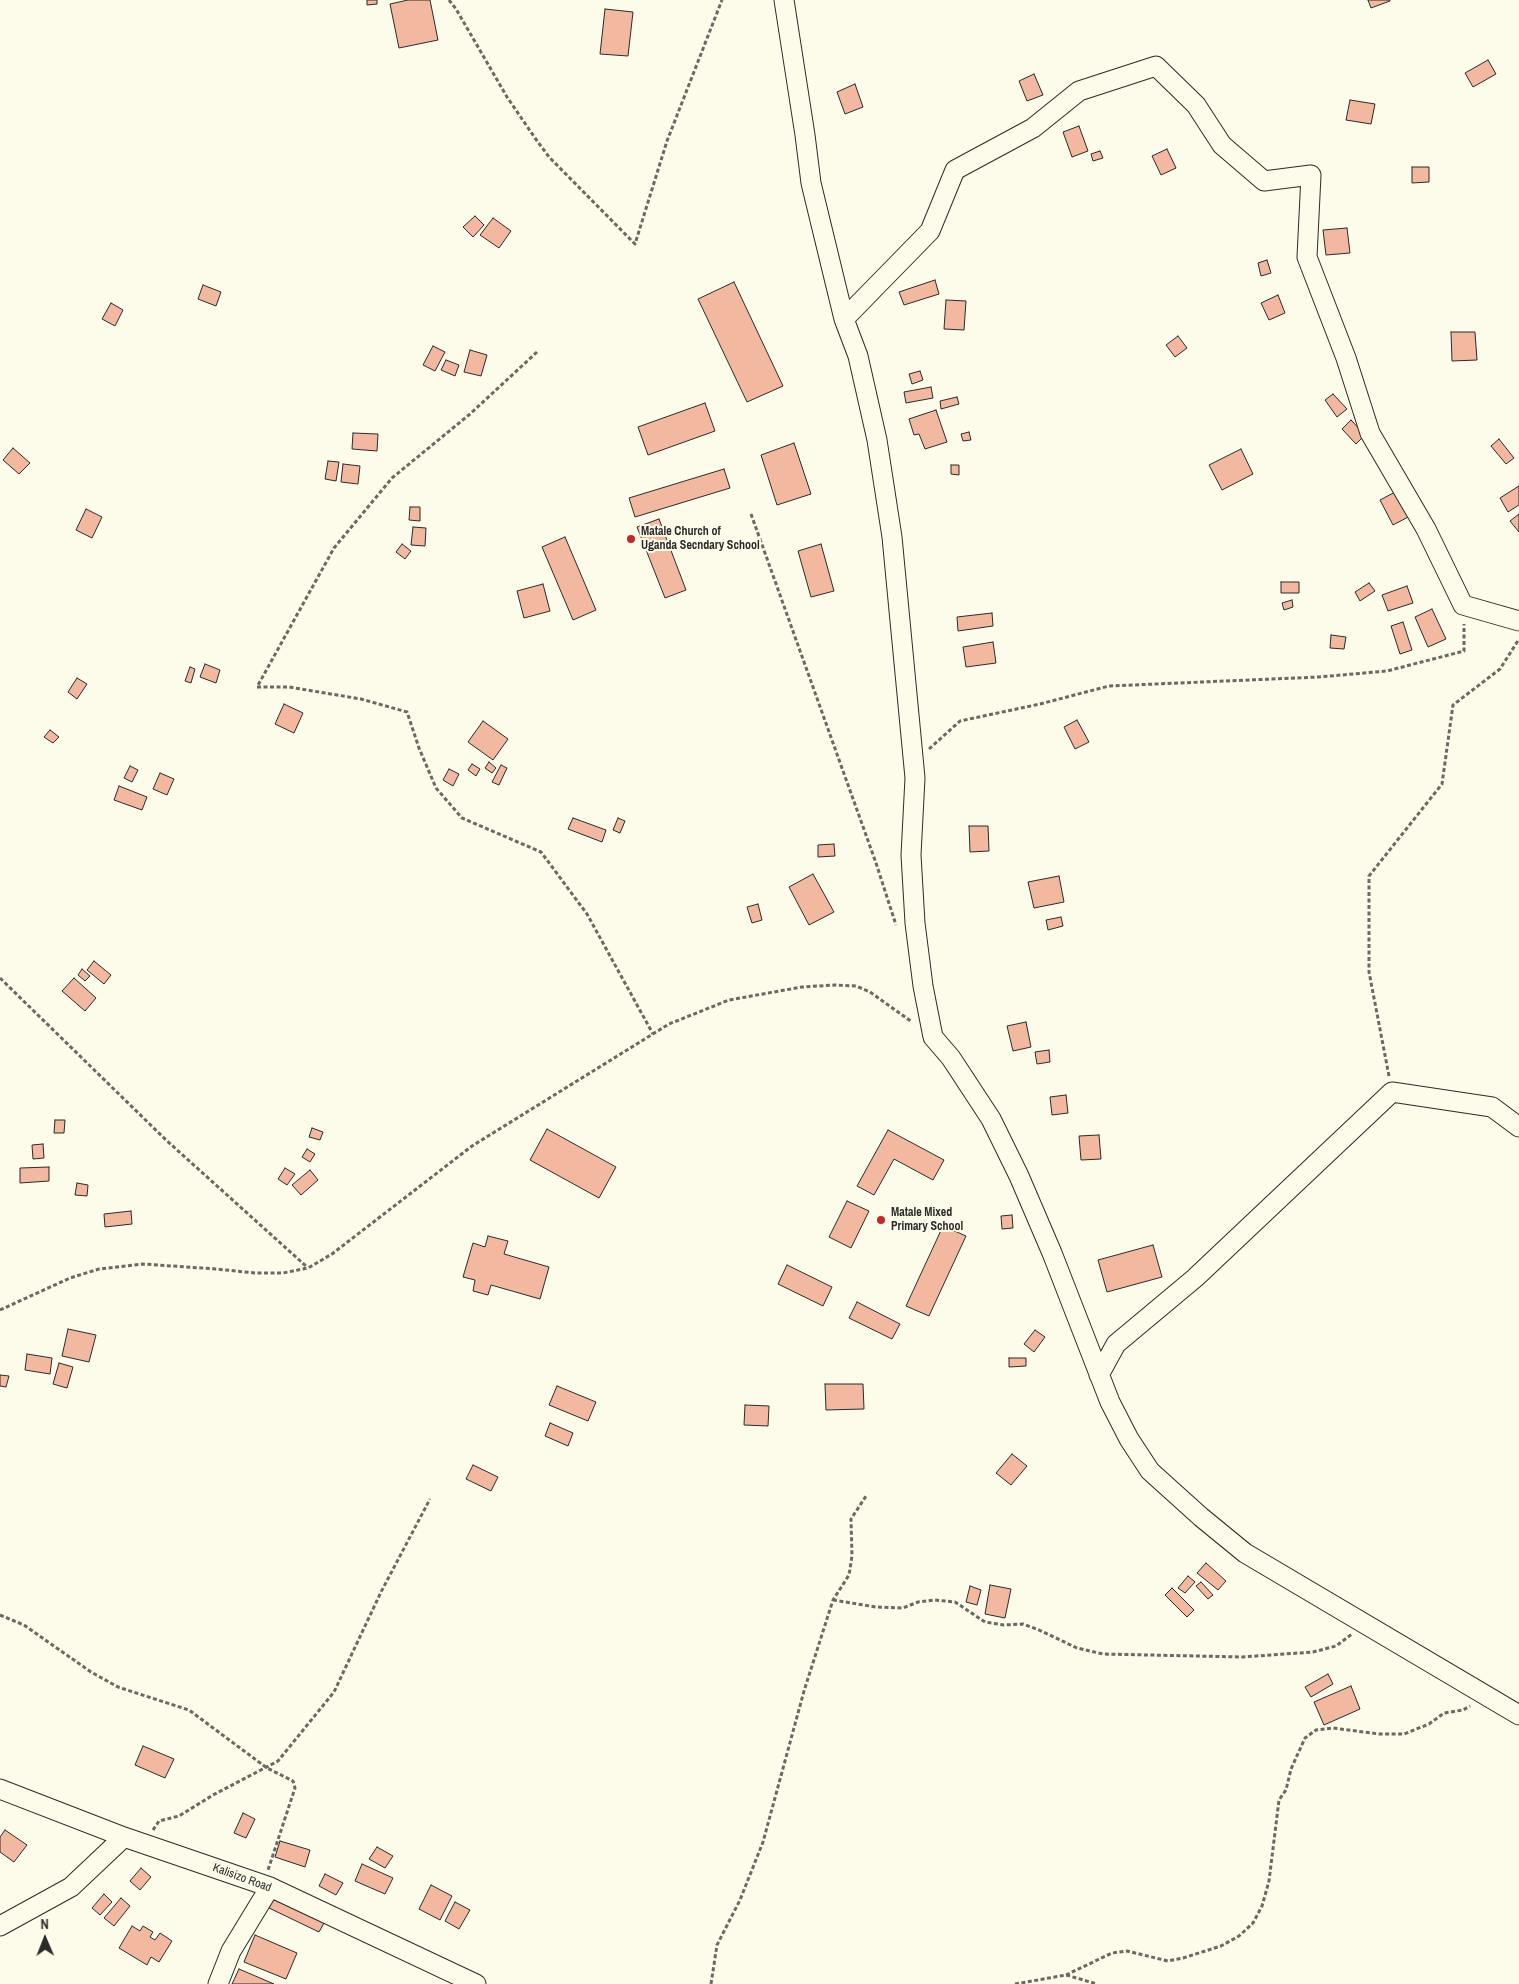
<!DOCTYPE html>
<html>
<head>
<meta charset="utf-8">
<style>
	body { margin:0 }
	#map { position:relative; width:1519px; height:1984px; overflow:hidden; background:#fdfbea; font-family:"Archivo Narrow",sans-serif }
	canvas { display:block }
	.north { position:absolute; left:20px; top:1914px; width:50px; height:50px; -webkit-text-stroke:4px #fdfbea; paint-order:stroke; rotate:359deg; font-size:14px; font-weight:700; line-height:20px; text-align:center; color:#2b2b2b }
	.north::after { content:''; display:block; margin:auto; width:18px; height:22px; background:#2b2b2b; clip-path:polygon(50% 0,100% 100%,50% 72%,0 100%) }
</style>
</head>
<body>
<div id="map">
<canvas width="1519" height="1984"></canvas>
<div class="north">N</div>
</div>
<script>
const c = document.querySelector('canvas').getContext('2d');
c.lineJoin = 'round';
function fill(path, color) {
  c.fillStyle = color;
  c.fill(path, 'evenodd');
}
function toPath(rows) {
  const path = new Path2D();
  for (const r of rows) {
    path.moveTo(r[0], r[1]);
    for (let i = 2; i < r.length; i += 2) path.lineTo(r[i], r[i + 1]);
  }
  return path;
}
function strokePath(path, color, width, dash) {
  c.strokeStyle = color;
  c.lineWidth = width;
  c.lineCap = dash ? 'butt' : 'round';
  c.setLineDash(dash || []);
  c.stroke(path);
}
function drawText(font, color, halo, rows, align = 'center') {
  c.font = font + ' "Archivo Narrow",sans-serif';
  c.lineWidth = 4;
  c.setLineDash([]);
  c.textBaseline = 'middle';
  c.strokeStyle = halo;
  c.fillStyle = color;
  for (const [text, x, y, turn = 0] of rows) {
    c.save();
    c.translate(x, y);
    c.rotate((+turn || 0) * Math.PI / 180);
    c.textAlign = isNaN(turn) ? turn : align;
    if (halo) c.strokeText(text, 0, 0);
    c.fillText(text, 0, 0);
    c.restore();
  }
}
const building = toPath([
	[367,0,377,0,377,4,367,5,367,0],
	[408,0,430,0,438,40,399,48,390,4,408,0],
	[1368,0,1390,0,1390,1,1371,8,1368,0],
	[605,9,633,12,628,56,600,54,605,9],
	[1488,60,1496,74,1473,87,1465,73,1488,60],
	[1034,74,1043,95,1027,101,1019,81,1034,74],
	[855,84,863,107,845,114,837,92,855,84],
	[1350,100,1375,104,1371,124,1346,120,1350,100],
	[1079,126,1088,151,1072,157,1063,132,1079,126],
	[1167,149,1176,168,1161,175,1152,156,1167,149],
	[1100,151,1103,158,1093,161,1091,154,1100,151],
	[1412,167,1429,167,1429,182,1412,183,1412,167],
	[475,216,484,225,473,237,463,227,475,216],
	[493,218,511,231,499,248,480,235,493,218],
	[1347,228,1350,253,1326,255,1323,230,1347,228],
	[1267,260,1271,273,1261,276,1258,263,1267,260],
	[935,280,939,294,904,305,899,292,935,280],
	[734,282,783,386,747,402,698,299,734,282],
	[203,285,221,292,216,306,198,299,203,285],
	[1278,295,1285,313,1269,320,1261,303,1278,295],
	[946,300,966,301,964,330,944,329,946,300],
	[111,303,123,310,115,326,102,319,111,303],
	[1451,332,1475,332,1477,360,1452,361,1451,332],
	[1178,336,1187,348,1175,357,1166,345,1178,336],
	[433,346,445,352,435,371,423,365,433,346],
	[470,350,487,355,481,376,464,372,470,350],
	[446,360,459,365,455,376,441,370,446,360],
	[920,371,923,380,912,384,909,374,920,371],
	[931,387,933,398,906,403,904,392,931,387],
	[1333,394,1347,409,1337,417,1325,400,1333,394],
	[957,397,959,404,941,409,940,401,957,397],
	[705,403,715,431,648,455,638,427,705,403],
	[936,410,947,442,925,449,919,434,914,435,909,419,936,410],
	[1351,420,1365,435,1356,444,1342,429,1351,420],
	[969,432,971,440,963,441,961,434,969,432],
	[353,433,378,434,377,451,352,449,353,433],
	[1499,439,1514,458,1506,464,1491,446,1499,439],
	[794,443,811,494,777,505,761,455,794,443],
	[13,448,30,463,19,474,3,460,13,448],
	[1241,449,1253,474,1222,490,1209,465,1241,449],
	[328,461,339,462,336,481,325,479,328,461],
	[343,464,360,466,358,484,341,482,343,464],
	[951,465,959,465,959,475,951,474,951,465],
	[724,469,730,488,635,517,629,498,724,469],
	[1519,486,1519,505,1508,512,1500,498,1519,486],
	[1399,490,1412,515,1393,525,1380,500,1399,490],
	[410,507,420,507,420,521,409,520,410,507],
	[86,509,102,517,92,538,76,530,86,509],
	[1519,514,1519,532,1510,521,1519,514],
	[659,519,686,590,665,598,637,527,659,519],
	[413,527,426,528,425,546,411,545,413,527],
	[565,537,596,610,573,620,542,547,565,537],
	[402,544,411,551,405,559,396,552,402,544],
	[821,544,834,591,811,597,798,551,821,544],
	[1281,582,1299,582,1299,593,1281,593,1281,582],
	[1369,583,1375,591,1360,601,1355,592,1369,583],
	[543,584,550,611,524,618,517,591,543,584],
	[1407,586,1413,603,1388,611,1382,595,1407,586],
	[1292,600,1293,607,1284,610,1282,603,1292,600],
	[1432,609,1446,639,1428,647,1415,617,1432,609],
	[992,613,993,626,958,631,957,617,992,613],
	[1403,622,1412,650,1400,654,1391,626,1403,622],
	[1331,635,1346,637,1344,649,1330,648,1331,635],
	[993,642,996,663,966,667,963,647,993,642],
	[205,664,220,670,216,683,200,677,205,664],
	[190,667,195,669,191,683,185,681,190,667],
	[77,678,87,684,77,699,68,692,77,678],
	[284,704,303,713,294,733,275,724,284,704],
	[1077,720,1089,742,1075,749,1064,727,1077,720],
	[483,721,508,739,493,760,468,742,483,721],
	[50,730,59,737,53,743,44,737,50,730],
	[489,762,496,768,492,773,485,768,489,762],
	[472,764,480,769,476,776,468,770,472,764],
	[501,765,507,768,499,785,492,782,501,765],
	[130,766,138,770,132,782,124,778,130,766],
	[449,769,459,774,453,786,443,780,449,769],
	[160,773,174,779,167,795,153,789,160,773],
	[119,786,147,797,142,810,114,800,119,786],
	[573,818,606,830,602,842,568,829,573,818],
	[618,818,625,821,620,833,613,830,618,818],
	[969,826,988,826,989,851,970,852,969,826],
	[834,844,835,856,818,857,818,845,834,844],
	[813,874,834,912,809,925,789,887,813,874],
	[1059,876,1064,902,1034,908,1028,882,1059,876],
	[758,904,762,920,752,923,747,907,758,904],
	[1061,917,1063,926,1048,930,1046,920,1061,917],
	[94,961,111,975,104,984,87,970,94,961],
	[82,969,90,976,85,981,78,975,82,969],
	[74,978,96,998,85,1011,62,991,74,978],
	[1026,1022,1031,1047,1013,1051,1007,1026,1026,1022],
	[1049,1050,1050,1062,1037,1064,1035,1052,1049,1050],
	[1066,1095,1068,1113,1052,1115,1050,1097,1066,1095],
	[55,1120,65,1120,64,1133,54,1133,55,1120],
	[312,1128,323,1132,320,1140,309,1137,312,1128],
	[547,1129,616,1167,599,1198,530,1160,547,1129],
	[888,1130,944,1160,933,1180,894,1159,874,1195,857,1186,888,1130],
	[1099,1135,1101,1159,1081,1160,1079,1136,1099,1135],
	[43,1144,44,1158,33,1159,32,1145,43,1144],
	[307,1149,315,1154,310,1162,302,1157,307,1149],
	[49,1167,49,1181,20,1183,20,1168,49,1167],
	[285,1168,295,1174,287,1185,278,1179,285,1168],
	[310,1170,318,1180,301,1195,292,1185,310,1170],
	[77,1183,88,1185,87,1196,75,1195,77,1183],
	[847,1201,869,1211,851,1248,829,1237,847,1201],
	[131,1211,132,1224,105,1227,104,1214,131,1211],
	[1012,1215,1013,1228,1002,1229,1001,1216,1012,1215],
	[943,1226,966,1236,929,1316,906,1306,943,1226],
	[488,1236,508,1241,504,1254,549,1267,540,1299,491,1285,488,1295,473,1291,475,1280,463,1277,473,1243,485,1247,488,1236],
	[1153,1245,1162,1277,1107,1292,1098,1260,1153,1245],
	[787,1265,832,1287,823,1306,778,1284,787,1265],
	[857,1302,900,1324,892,1339,849,1318,857,1302],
	[68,1329,96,1335,89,1362,62,1356,68,1329],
	[1035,1330,1045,1337,1034,1352,1024,1344,1035,1330],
	[27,1354,52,1358,50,1374,25,1370,27,1354],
	[1009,1358,1026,1358,1026,1366,1009,1367,1009,1358],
	[59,1363,73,1367,67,1388,53,1384,59,1363],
	[0,1375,9,1376,6,1387,0,1386,0,1375],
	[825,1384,863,1384,864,1409,826,1410,825,1384],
	[557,1386,596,1402,588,1421,549,1405,557,1386],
	[745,1405,769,1406,768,1426,744,1425,745,1405],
	[550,1423,573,1433,568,1446,545,1436,550,1423],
	[1012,1454,1027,1466,1011,1485,996,1473,1012,1454],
	[473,1465,498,1477,491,1491,466,1479,473,1465],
	[1206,1563,1226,1581,1218,1590,1197,1573,1206,1563],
	[1188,1576,1195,1582,1185,1593,1178,1588,1188,1576],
	[1201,1582,1213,1595,1208,1599,1196,1586,1201,1582],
	[990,1585,1011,1589,1005,1618,985,1614,990,1585],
	[970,1586,981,1590,977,1605,966,1602,970,1586],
	[1172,1588,1194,1610,1187,1617,1165,1595,1172,1588],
	[1328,1674,1333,1684,1311,1697,1305,1687,1328,1674],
	[1351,1686,1360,1709,1324,1725,1314,1702,1351,1686],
	[143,1746,174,1759,165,1778,135,1765,143,1746],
	[243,1813,255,1819,246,1838,234,1833,243,1813],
	[5,1830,27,1845,14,1862,0,1852,0,1837,5,1830],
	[280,1841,310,1850,305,1867,275,1857,280,1841],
	[377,1847,393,1856,385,1868,369,1859,377,1847],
	[362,1864,393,1878,385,1894,355,1881,362,1864],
	[141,1868,151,1877,140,1890,130,1881,141,1868],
	[325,1874,343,1883,336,1895,319,1886,325,1874],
	[431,1885,452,1896,440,1920,419,1909,431,1885],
	[104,1894,112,1902,100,1915,92,1908,104,1894],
	[121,1898,130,1906,114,1926,104,1918,121,1898],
	[273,1899,324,1923,319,1932,269,1908,273,1899],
	[455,1902,470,1910,459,1929,445,1921,455,1902],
	[132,1926,140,1931,143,1926,153,1932,150,1937,155,1940,160,1933,172,1941,159,1962,151,1957,147,1965,119,1948,132,1926],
	[255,1935,297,1953,286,1979,244,1962,255,1935],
	[239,1969,274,1984,232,1984,239,1969]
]);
const path = toPath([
	[449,0,456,9,507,97,535,138,549,157,635,244,667,141,722,0],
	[537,352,470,414,392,478,334,548,257,687,289,687,361,699,407,712,419,748,436,788,462,818,541,852,587,914,653,1034],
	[751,514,876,863,896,925],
	[929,749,960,721,1040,704,1109,686,1319,677,1387,671,1464,651,1464,624],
	[0,978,166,1140,307,1267],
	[1389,1076,1369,972,1369,876,1442,784,1453,705,1500,669,1519,639],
	[0,1310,70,1278,99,1269,143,1264,216,1269,255,1273,283,1273,308,1268,332,1254,472,1146,669,1024,729,1000,802,987,835,985,856,986,870,992,912,1022],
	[833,1600,876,1607,903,1608,918,1602,934,1600,955,1602,985,1622,1004,1625,1023,1624,1039,1630,1077,1648,1103,1654,1242,1657,1313,1652,1336,1646,1352,1634],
	[0,1615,24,1625,91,1672,118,1687,189,1710,267,1768,293,1781,295,1788,268,1870],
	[153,1830,159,1821,179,1816,213,1795,278,1761,334,1692,381,1592,430,1499],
	[1066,1975,1112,1953,1127,1951,1168,1961,1183,1958,1221,1946,1239,1936,1253,1923,1262,1906,1269,1881,1279,1800,1286,1790,1291,1769,1305,1738,1316,1730,1333,1728,1379,1734,1404,1734,1429,1724,1444,1713,1463,1710,1470,1706],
	[711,1984,717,1945,740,1900,763,1842,804,1691,833,1600,849,1575,852,1556,851,1519,866,1496],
	[1015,1984,1066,1975,1097,1984]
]);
const minor = toPath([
	[784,0,805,135,811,183,844,319,858,356,877,440,892,537,915,778,911,855,915,923,923,986,933,1037,951,1058,991,1119,1019,1176,1052,1253,1110,1402,1129,1439,1150,1471,1201,1517,1245,1553,1519,1715],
	[844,319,930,231,955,170,1033,128,1079,91,1156,66,1196,105,1222,145,1264,181,1311,175,1307,257,1346,358,1370,433,1426,529,1463,605,1519,621],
	[1099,1375,1116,1344,1195,1278,1392,1092,1492,1107,1519,1127],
	[0,1789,124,1837,270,1887,476,1984],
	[0,1926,71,1887,124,1837],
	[218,1984,231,1951,270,1887]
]);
const markers = [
	[631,539,5,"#c62828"],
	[881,1220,5,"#c62828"]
];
const poiNames = [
	["Matale Church of",641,532],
	["Uganda Secndary School",641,546],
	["Matale Mixed",891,1213],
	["Primary School",891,1227]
];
const streetNames = [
	["Kalisizo Road",242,1878,20]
];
fill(building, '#f2b8a0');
strokePath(building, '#2b2b2b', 1);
strokePath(minor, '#2b2b2b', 21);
strokePath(path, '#6a6964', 3, [4, 2.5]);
strokePath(minor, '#fdfbea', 19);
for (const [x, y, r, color] of markers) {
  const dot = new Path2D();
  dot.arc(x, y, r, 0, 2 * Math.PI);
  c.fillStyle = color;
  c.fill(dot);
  strokePath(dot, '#fdfbea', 2);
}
drawText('bold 12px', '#2b2b2b', '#fdfbea', poiNames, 'left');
drawText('12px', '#2b2b2b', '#fdfbea', streetNames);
</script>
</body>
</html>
